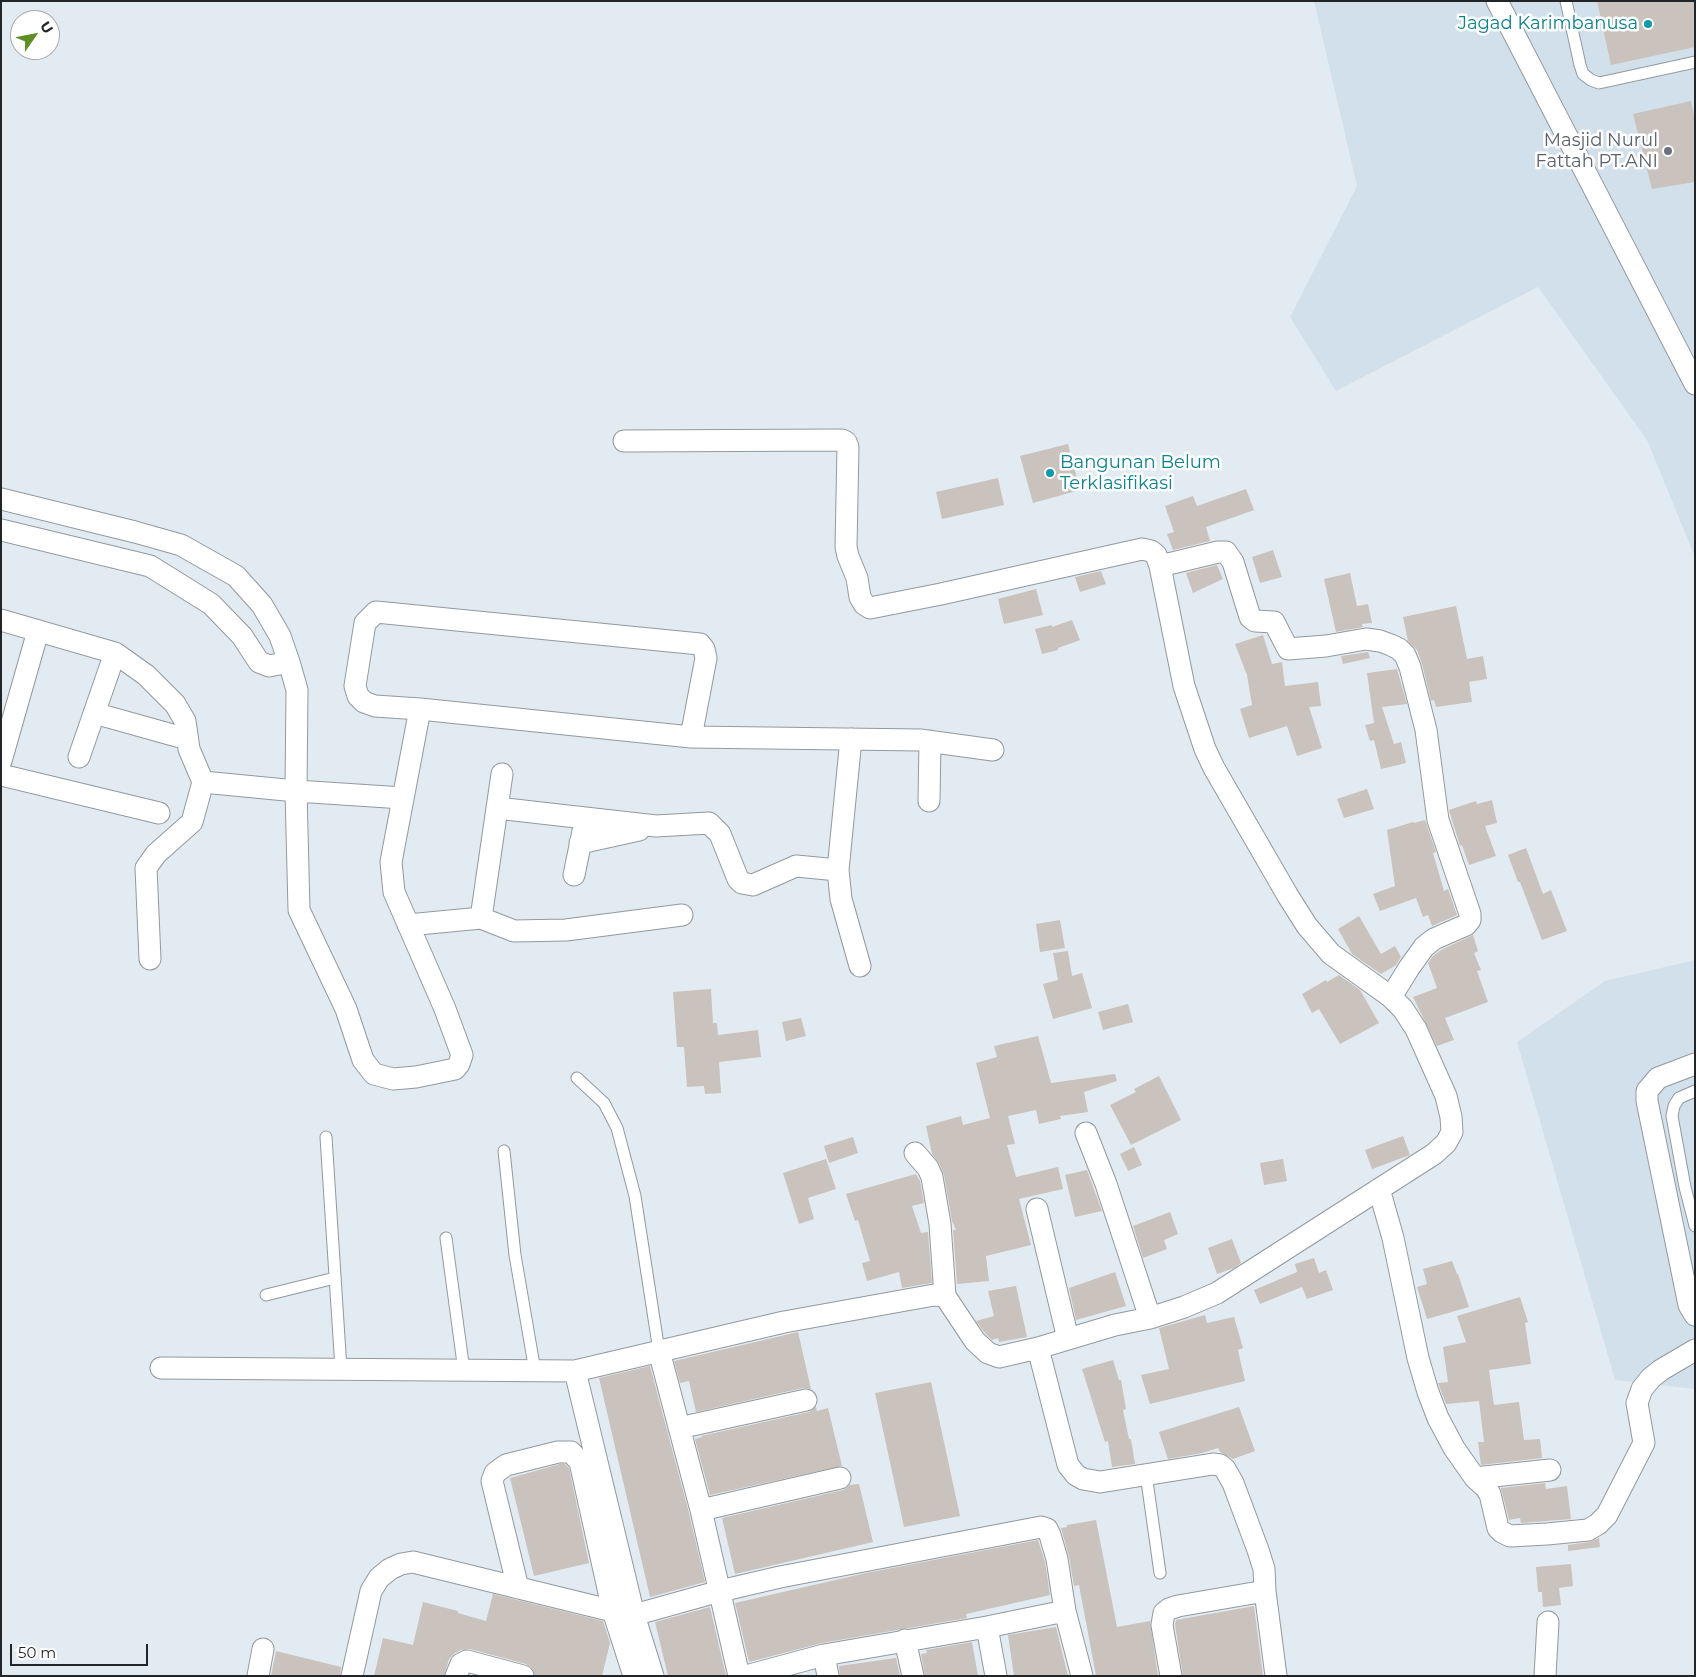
<!DOCTYPE html>
<html>
<head>
<meta charset="utf-8">
<style>
	body { margin:0 }
	#map { position:relative; width:1696px; height:1677px; overflow:hidden; background:#e3ebf2; font-family:Montserrat,sans-serif }
	canvas { display:block }
	.frame { position:absolute; inset:0; border:2px solid #222528; pointer-events:none }
	.north { position:absolute; left:10px; top:10px; width:50px; height:50px; box-sizing:border-box; background:#fff; border:1px solid #a7a8a9; border-radius:50%; rotate:57deg; font-size:14px; font-weight:700; line-height:20px; text-align:center; color:#222528 }
	.north::after { content:''; display:block; margin:auto; width:18px; height:22px; background:#5f8f25; clip-path:polygon(50% 0,100% 100%,50% 72%,0 100%) }
	.scale { position:absolute; left:10px; top:1644px; width:138px; height:22px; box-sizing:border-box; border:2px solid #222528; border-top:0; padding-left:6px; font-size:15px; line-height:18px; white-space:nowrap; color:#222528; -webkit-text-stroke:4px #fff; paint-order:stroke }
</style>
</head>
<body>
<div id="map">
<canvas width="1696" height="1677"></canvas>
<div class="frame"></div>
<div class="north">U</div>
<div class="scale">50 m</div>
</div>
<script>
const c = document.querySelector('canvas').getContext('2d');
c.lineJoin = 'round';
function fill(path, color) {
  c.fillStyle = color;
  c.fill(path, 'evenodd');
}
function toPath(rows) {
  const path = new Path2D();
  for (const r of rows) {
    path.moveTo(r[0], r[1]);
    for (let i = 2; i < r.length; i += 2) path.lineTo(r[i], r[i + 1]);
  }
  return path;
}
function strokePath(path, color, width, dash) {
  c.strokeStyle = color;
  c.lineWidth = width;
  c.lineCap = dash ? 'butt' : 'round';
  c.setLineDash(dash || []);
  c.stroke(path);
}
function drawText(font, color, halo, rows, align = 'center') {
  c.font = font + ' Montserrat,sans-serif';
  c.lineWidth = 5;
  c.setLineDash([]);
  c.textBaseline = 'middle';
  c.strokeStyle = halo;
  c.fillStyle = color;
  for (const [text, x, y, turn = 0] of rows) {
    c.save();
    c.translate(x, y);
    c.rotate((+turn || 0) * Math.PI / 180);
    c.textAlign = isNaN(turn) ? turn : align;
    if (halo) c.strokeText(text, 0, 0);
    c.fillText(text, 0, 0);
    c.restore();
  }
}
const built = toPath([
	[1314,1,1695,1,1695,557,1647,440,1538,287,1336,391,1290,317,1357,186],
	[1695,960,1695,1389,1615,1380,1517,1042,1605,981]
]);
const building = toPath([
	[1597,1,1695,1,1695,47,1611,65],
	[1691,101,1695,120,1695,182,1652,189,1633,114],
	[1068,444,1080,490,1033,503,1020,456],
	[998,478,1004,505,942,519,936,492],
	[1246,489,1254,510,1206,527,1210,541,1173,550,1167,534,1174,532,1165,506,1193,496,1197,506],
	[1273,550,1282,577,1260,583,1252,557],
	[1217,565,1223,579,1193,593,1186,573],
	[1101,571,1106,584,1080,592,1075,577],
	[1350,573,1357,606,1368,604,1372,623,1362,624,1363,627,1336,632,1324,579],
	[1036,589,1043,615,1004,624,998,599],
	[1456,606,1467,659,1483,656,1487,679,1469,682,1472,702,1436,707,1434,700,1431,701,1422,664,1417,650,1408,641,1403,617],
	[1072,620,1080,640,1058,648,1058,650,1042,654,1035,629,1052,625,1052,627],
	[1263,635,1272,664,1282,662,1285,686,1318,682,1321,706,1309,707,1322,748,1297,756,1287,726,1249,738,1240,709,1252,705,1247,675,1235,644],
	[1368,652,1370,658,1343,664,1341,656],
	[1397,669,1407,704,1382,707,1394,744,1401,742,1406,763,1381,769,1374,740,1370,741,1365,725,1374,723,1367,673],
	[1367,789,1374,809,1344,818,1337,799],
	[1492,800,1497,823,1485,826,1496,856,1469,865,1462,845,1460,846,1449,810,1476,801,1477,804],
	[1425,820,1436,852,1433,853,1444,891,1448,889,1457,915,1432,926,1428,915,1423,917,1416,898,1380,911,1373,894,1395,886,1387,830,1413,822,1414,823],
	[1526,848,1543,894,1551,890,1567,931,1542,940,1520,882,1518,882,1508,855],
	[1359,916,1381,954,1395,946,1401,957,1396,965,1381,974,1352,954,1338,929],
	[1060,920,1065,948,1040,952,1036,924],
	[1473,935,1478,951,1474,953,1481,970,1477,971,1488,1002,1445,1018,1454,1040,1437,1046,1413,997,1437,988,1428,963,1433,956,1441,950],
	[1068,951,1072,976,1082,973,1092,1008,1053,1019,1043,984,1058,980,1053,953],
	[1339,975,1360,990,1379,1023,1340,1044,1319,1009,1312,1013,1302,994,1326,980,1327,982],
	[711,989,713,1023,717,1023,718,1035,758,1030,761,1057,719,1062,721,1093,705,1094,704,1086,687,1087,684,1047,677,1047,673,992],
	[1128,1004,1133,1022,1103,1030,1098,1012],
	[801,1018,806,1036,786,1041,782,1022],
	[1038,1036,1051,1083,1115,1074,1117,1081,1084,1092,1088,1112,1060,1116,1061,1119,1039,1124,1036,1110,1008,1116,1015,1144,1007,1145,1016,1177,1058,1167,1063,1189,1019,1199,1031,1245,986,1256,989,1281,957,1284,953,1230,956,1230,952,1221,944,1175,939,1163,932,1154,926,1126,961,1116,963,1125,990,1118,976,1063,997,1057,994,1046],
	[1159,1076,1181,1120,1131,1145,1110,1105,1136,1092,1134,1089],
	[1403,1136,1410,1155,1372,1169,1365,1150],
	[853,1137,858,1153,829,1163,824,1146],
	[1134,1147,1142,1165,1128,1171,1120,1154],
	[826,1159,836,1189,808,1198,814,1219,799,1224,783,1173],
	[1283,1159,1287,1181,1264,1185,1260,1163],
	[1087,1170,1102,1211,1075,1217,1065,1175],
	[916,1174,920,1181,924,1203,912,1206,921,1233,928,1232,932,1283,902,1288,899,1272,867,1281,862,1263,870,1261,858,1220,855,1221,846,1194],
	[1170,1212,1178,1234,1164,1240,1167,1249,1143,1258,1133,1226],
	[1232,1239,1241,1263,1234,1268,1217,1274,1208,1248],
	[1314,1258,1319,1273,1326,1270,1333,1290,1307,1299,1302,1287,1260,1304,1254,1290,1297,1272,1295,1264],
	[1452,1261,1457,1274,1458,1274,1469,1307,1427,1319,1417,1287,1427,1284,1423,1269],
	[1115,1272,1126,1306,1076,1320,1069,1288],
	[1016,1286,1027,1337,999,1342,998,1338,992,1340,985,1333,976,1321,994,1316,988,1291],
	[1520,1297,1528,1322,1525,1323,1531,1364,1489,1370,1494,1405,1519,1402,1524,1440,1540,1439,1542,1458,1481,1465,1478,1442,1484,1442,1479,1401,1446,1404,1438,1383,1448,1382,1443,1347,1466,1342,1457,1316],
	[1205,1315,1207,1323,1234,1317,1243,1348,1238,1350,1245,1381,1150,1404,1141,1375,1169,1369,1159,1328],
	[798,1332,811,1389,803,1388,696,1412,689,1381,680,1383,674,1361],
	[1113,1360,1119,1380,1121,1380,1126,1409,1123,1410,1129,1439,1131,1439,1135,1464,1112,1467,1108,1441,1105,1442,1082,1369],
	[650,1366,689,1513,705,1582,650,1597,599,1378],
	[931,1382,960,1516,904,1527,875,1393],
	[816,1407,817,1411,828,1408,842,1466,710,1495,695,1439,702,1437,701,1436,809,1412],
	[1239,1407,1255,1451,1233,1459,1220,1452,1218,1448,1202,1453,1168,1459,1159,1432],
	[560,1464,565,1464,569,1468,589,1563,534,1576,510,1478],
	[1545,1483,1546,1489,1567,1486,1571,1519,1521,1523,1520,1518,1509,1520,1501,1488],
	[859,1484,873,1542,735,1574,722,1518,843,1490,850,1485],
	[1096,1520,1117,1627,1150,1621,1158,1676,1096,1676,1079,1585,1074,1586,1069,1557,1061,1528,1067,1527,1067,1525],
	[1599,1538,1600,1547,1568,1551,1568,1545,1589,1542],
	[1038,1540,1045,1562,1050,1595,966,1614,967,1618,822,1643,749,1662,735,1603,866,1573],
	[1571,1564,1573,1586,1559,1588,1561,1605,1543,1607,1542,1592,1538,1592,1536,1567],
	[493,1594,603,1621,610,1643,602,1676,535,1676,532,1668,526,1664,470,1649,461,1650,455,1653,449,1659,444,1676,374,1676,383,1638,413,1645,423,1602,458,1611,458,1613,486,1621],
	[1254,1606,1263,1676,1183,1676,1175,1625,1176,1620],
	[710,1607,726,1676,668,1676,655,1622],
	[1056,1627,1068,1676,1014,1676,1008,1635],
	[972,1642,978,1676,925,1676,921,1654,927,1653,926,1650],
	[276,1651,341,1667,340,1676,271,1676],
	[896,1658,900,1676,840,1676,839,1666]
]);
const service = toPath([
	[1566,1,1580,65,1583,74,1591,80,1599,83,1695,62],
	[577,1078,604,1103,617,1128,635,1196,659,1351],
	[1695,1091,1679,1098,1674,1106,1672,1116,1685,1187,1695,1226],
	[326,1137,341,1369],
	[504,1151,515,1255,535,1371],
	[446,1238,464,1371],
	[266,1295,335,1278],
	[1146,1474,1160,1573]
]);
const minor = toPath([
	[1497,1,1695,384],
	[624,441,842,440,846,442,848,447,846,547,848,556,857,578,860,597,864,604,870,608,941,594,1142,549,1151,551,1156,555,1160,566,1184,686,1205,749,1214,768,1288,896,1307,926,1331,954,1391,997,1403,1009,1416,1029,1446,1096,1451,1117,1452,1132,1446,1143,1434,1154,1217,1293,1184,1307,1150,1318,1115,1325,1038,1348,999,1357,988,1353,975,1341,945,1296,934,1295,784,1322,575,1371,634,1615,653,1676],
	[1,499,135,532,181,545,236,576,262,605,280,636,289,662,297,690,296,791,299,910,346,1009,363,1060,374,1074,393,1079,416,1077,455,1069,459,1064,462,1055,445,1009,394,892,391,862,420,709,691,737,706,658,704,649,700,644,376,612,365,623,355,686,358,696,364,702,375,706,420,709],
	[1,530,150,566,211,604,242,636,259,662,269,666,289,662],
	[1160,566,1218,552,1226,552,1233,562,1250,617,1255,621,1274,622,1288,649,1326,646,1366,639,1380,641,1391,645,1399,649,1405,655,1410,667,1426,730,1438,820,1470,914,1470,920,1466,925,1434,939,1424,947,1409,968,1391,997],
	[1,620,115,653,146,675,175,704,185,721,189,749,203,782,296,791,403,798],
	[94,713,187,739],
	[691,737,920,740,993,750],
	[851,739,838,870,841,899,860,966],
	[79,757,115,653],
	[1,761,38,631],
	[1,775,159,813],
	[929,801,930,741],
	[497,808,656,826,709,823,720,834,738,879,742,883,753,885,796,866,838,870],
	[580,843,639,830],
	[574,875,583,831],
	[481,918,514,931,566,930,682,915],
	[408,925,481,918,502,774],
	[150,959,146,868,156,854,192,822,203,782],
	[1695,1064,1658,1078,1647,1091,1647,1101,1689,1305,1695,1315],
	[1086,1133,1106,1184,1150,1318],
	[915,1153,928,1168,932,1177,940,1224,945,1296],
	[1379,1189,1393,1238,1418,1358,1428,1392,1438,1418,1454,1448,1475,1478,1485,1487,1490,1494,1498,1528,1502,1532,1510,1536,1547,1534,1588,1530,1598,1524,1607,1515,1644,1443,1637,1403,1642,1389,1651,1378,1661,1370,1695,1350],
	[1037,1209,1068,1339],
	[1038,1348,1068,1465,1076,1475,1083,1479,1100,1482,1213,1464,1220,1465,1225,1469,1233,1483,1258,1550,1264,1569,1265,1591],
	[659,1351,701,1510,739,1676],
	[161,1368,575,1371],
	[679,1428,806,1400],
	[1475,1478,1550,1470],
	[701,1510,840,1478],
	[518,1588,492,1481,495,1473,506,1465,558,1452,571,1452,580,1462,613,1611,634,1676],
	[634,1615,720,1591,780,1577,1041,1527,1047,1529,1050,1535,1057,1559,1065,1611,1082,1676],
	[987,1627,996,1676],
	[905,1640,913,1676],
	[824,1655,828,1676],
	[258,1676,263,1649],
	[352,1676,371,1591,379,1578,390,1569,401,1564,413,1562,613,1611],
	[456,1676,461,1664,467,1661,523,1676],
	[746,1676,824,1655,987,1627,1065,1611],
	[1171,1676,1162,1625,1164,1613,1169,1609,1178,1606,1265,1591,1276,1676],
	[1545,1676,1548,1622]
]);
const markers = [
	[1648,24,5,"#0f9aa8"],
	[1668,151,5,"#6b7280"],
	[1050,473,5,"#0f9aa8"]
];
const cultureNames = [
	["Jagad Karimbanusa",1638,24],
	["Bangunan Belum",1060,463,"left"],
	["Terklasifikasi",1060,484,"left"]
];
const worshipNames = [
	["Masjid Nurul",1658,141],
	["Fattah PT.ANI",1658,162]
];
fill(built, '#d2e0ec');
fill(building, '#cac2bc');
strokePath(service, '#92999f', 13);
strokePath(minor, '#92999f', 23);
strokePath(service, '#fff', 11);
strokePath(minor, '#fff', 21);
for (const [x, y, r, color] of markers) {
  const dot = new Path2D();
  dot.arc(x, y, r, 0, 2 * Math.PI);
  c.fillStyle = color;
  c.fill(dot);
  strokePath(dot, '#fff', 2);
}
drawText('18px', '#0d838f', '#fff', cultureNames, 'right');
drawText('18px', '#5b616d', '#fff', worshipNames, 'right');
</script>
</body>
</html>
